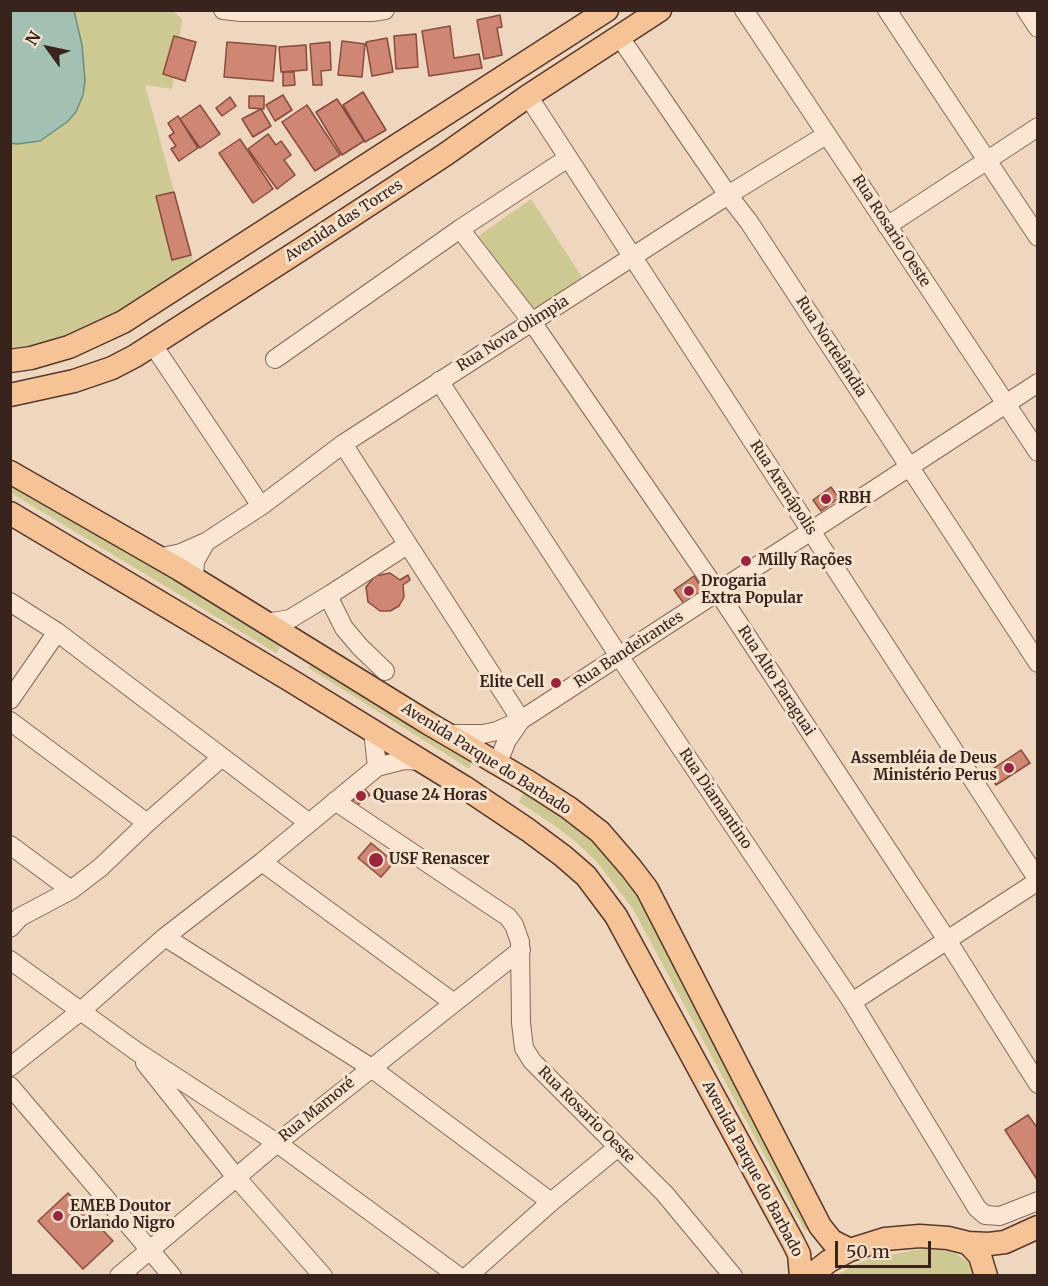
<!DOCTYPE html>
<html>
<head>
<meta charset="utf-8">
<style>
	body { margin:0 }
	#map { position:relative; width:1048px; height:1286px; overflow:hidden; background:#efd7bf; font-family:Merriweather,serif }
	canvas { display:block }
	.frame { position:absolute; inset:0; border:12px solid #38241c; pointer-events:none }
	.north { position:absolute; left:18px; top:18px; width:60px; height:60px; -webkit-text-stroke:4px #f6e3cf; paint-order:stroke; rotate:303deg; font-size:16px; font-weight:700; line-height:24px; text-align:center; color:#38241c }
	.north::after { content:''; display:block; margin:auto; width:21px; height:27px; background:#38241c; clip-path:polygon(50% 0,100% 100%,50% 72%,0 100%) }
	.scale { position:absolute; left:835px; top:1241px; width:96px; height:27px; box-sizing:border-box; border:3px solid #38241c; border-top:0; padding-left:8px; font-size:18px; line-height:21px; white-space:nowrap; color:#38241c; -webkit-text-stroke:4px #f6e3cf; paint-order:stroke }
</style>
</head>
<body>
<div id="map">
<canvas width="1048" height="1286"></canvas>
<div class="frame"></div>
<div class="north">N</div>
<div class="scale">50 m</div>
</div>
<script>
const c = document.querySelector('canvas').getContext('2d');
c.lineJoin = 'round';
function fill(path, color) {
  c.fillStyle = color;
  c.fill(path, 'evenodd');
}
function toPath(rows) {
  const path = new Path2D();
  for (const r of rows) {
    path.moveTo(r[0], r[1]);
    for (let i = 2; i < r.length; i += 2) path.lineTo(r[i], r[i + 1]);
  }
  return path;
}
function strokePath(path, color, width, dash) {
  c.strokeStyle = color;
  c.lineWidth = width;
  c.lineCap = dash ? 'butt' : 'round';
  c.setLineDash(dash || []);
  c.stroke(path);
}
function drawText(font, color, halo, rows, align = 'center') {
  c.font = font + ' Merriweather,serif';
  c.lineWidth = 6;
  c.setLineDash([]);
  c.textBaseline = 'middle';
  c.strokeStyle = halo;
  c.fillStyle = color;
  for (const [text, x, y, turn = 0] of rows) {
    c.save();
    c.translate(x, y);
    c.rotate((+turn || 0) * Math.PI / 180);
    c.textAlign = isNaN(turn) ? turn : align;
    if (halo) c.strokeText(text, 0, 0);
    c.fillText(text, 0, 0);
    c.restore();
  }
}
const green = toPath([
	[10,11,173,11,182,19,172,89,145,85,195,268,111,321,10,357],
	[531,199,582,277,531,312,474,239],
	[12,485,123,551,126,549,282,645,276,653,11,493,11,486],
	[311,666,468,761,471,763,470,768,468,768,307,667],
	[524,792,592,839,637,892,809,1228,805,1231,633,909,597,862,576,842,558,828,519,802],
	[922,1249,943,1250,955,1253,969,1263,977,1276,836,1276,852,1266,872,1258]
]);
const water = toPath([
	[10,11,74,11,82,45,85,81,83,95,76,112,67,122,40,141,17,144,10,143,10,11]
]);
const building = toPath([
	[500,15,502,27,497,28,502,55,484,59,477,20,500,15],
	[450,26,454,58,479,54,482,68,429,76,422,31,450,26],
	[416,34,418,67,396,69,394,36,416,34],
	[174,36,196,42,185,81,163,74,174,36],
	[387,38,393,72,372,76,366,42,387,38],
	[342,41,365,44,362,77,338,75,342,41],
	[227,42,276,46,273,81,224,77,227,42],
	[330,42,331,70,321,71,322,85,313,85,310,44,330,42],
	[306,45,307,70,281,72,279,47,306,45],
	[283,72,294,72,295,85,283,86,283,72],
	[363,92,386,130,365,142,343,105,363,92],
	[283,95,292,110,275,121,266,105,283,95],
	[249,96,264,96,264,109,249,108,249,96],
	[230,97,236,106,222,116,216,108,230,97],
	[337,99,364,141,342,155,316,112,337,99],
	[200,105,220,134,200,148,180,119,200,105],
	[307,105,340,155,315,171,282,122,307,105],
	[261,109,271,126,253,137,242,119,261,109],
	[178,116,198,148,179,161,171,149,176,146,169,136,174,133,168,123,178,116],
	[268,134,276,145,281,141,291,155,284,160,295,175,277,189,248,149,268,134],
	[240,139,273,189,253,203,219,153,240,139],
	[174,192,191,255,172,260,156,196,174,192],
	[831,487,839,498,821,511,813,500,831,487],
	[390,573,400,580,408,575,410,580,403,585,404,597,399,606,390,611,380,611,368,602,366,587,375,576,390,573],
	[694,576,704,592,685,605,674,590,694,576],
	[1021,750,1030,763,996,785,988,772,1021,750],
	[363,787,370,795,356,806,352,801,363,787],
	[371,843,394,862,381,877,358,858,371,843],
	[1028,1115,1038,1129,1038,1181,1005,1130,1028,1115],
	[68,1193,113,1241,83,1269,38,1221,68,1193]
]);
const minor = toPath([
	[223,10,241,12,372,12,385,10],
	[744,10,1038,452],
	[887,10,1038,237],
	[1026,10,1038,28],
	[619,36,728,195,749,222,1038,663],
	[528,96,1038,880],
	[887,226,1038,127],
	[460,229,532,322,718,592,947,940,1038,1084],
	[153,345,261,506],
	[275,359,460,229,568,158],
	[439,381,619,656,852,1002,977,1208,985,1215,1000,1216,1038,1201],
	[343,444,521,720,1038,383],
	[206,542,261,506,343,444,728,195,826,135],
	[158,558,181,553,206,542,195,561,194,578],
	[10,602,57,632,309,823],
	[266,623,290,619,331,594],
	[385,671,360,647,344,628,331,602,331,594,407,545],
	[10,700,57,632],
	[10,721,147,823],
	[373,731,377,767],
	[448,734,483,734,497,731,521,720,507,740,497,765],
	[335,801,508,917,514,925,520,942,521,1023,524,1048,532,1061,665,1194,733,1276],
	[10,845,71,890],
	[262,862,454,1003],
	[10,928,20,917,71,890,101,867,147,823,221,758],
	[165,937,370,1067,551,1202],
	[10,960,136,1051,277,1143,458,1276],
	[852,1002,1038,881],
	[145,1063,235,1176,323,1276],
	[10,1067,82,1010,165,937,262,862,377,767,404,760,420,761],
	[10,1086,172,1276],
	[119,1276,277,1143,521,950],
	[468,1276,551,1202,618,1147]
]);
const major = toPath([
	[10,361,31,358,69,347,123,322,607,10],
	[10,395,74,381,112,368,135,356,300,250,446,154,528,96,660,10],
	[10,472,179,569,428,723,527,781,569,808,600,832,631,868,647,889,820,1226,832,1241,850,1250],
	[10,513,290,680,464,787,528,830,563,856,586,876,616,916,793,1242,799,1254,801,1276],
	[968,1243,980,1256,986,1276],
	[810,1276,829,1261,850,1250,885,1239,920,1236,948,1238,968,1243,989,1244,1005,1242,1038,1227]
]);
const markers = [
	[826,499,6,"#9a253d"],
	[746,561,6,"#9a253d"],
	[689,591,6,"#9a253d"],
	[556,683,6,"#9a253d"],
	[1009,768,6,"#9a253d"],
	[361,796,6,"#9a253d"],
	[376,860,8,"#9a253d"],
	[58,1216,6,"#9a253d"]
];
const streetNames = [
	["Avenida das Torres",344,221,-33],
	["Rua Rosario Oeste",891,231,57],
	["Rua Nova Olimpia",513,334,-32],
	["Rua Nortelândia",831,347,57],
	["Rua Arenápolis",783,488,57],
	["Rua Bandeirantes",629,650,-33],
	["Rua Alto Paraguai",776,681,57],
	["Avenida Parque do Barbado",486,759,32],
	["Rua Diamantino",715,799,56],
	["Rua Mamoré",317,1110,-39],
	["Rua Rosario Oeste",586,1115,45],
	["Avenida Parque do Barbado",752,1169,62]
];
const poiNames = [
	["RBH",838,499],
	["Milly Rações",758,561],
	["Drogaria",701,582],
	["Extra Popular",701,599],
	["Elite Cell",544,683,"right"],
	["Assembléia de Deus",997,759,"right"],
	["Ministério Perus",997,776,"right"],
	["Quase 24 Horas",373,796],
	["USF Renascer",389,860],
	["EMEB Doutor",70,1207],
	["Orlando Nigro",70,1224]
];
fill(green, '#cec893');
fill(water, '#a3c1b2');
strokePath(water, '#698f7e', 1.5);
fill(building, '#cf8774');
strokePath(building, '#894b3c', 1.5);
strokePath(minor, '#896757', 20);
strokePath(major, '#56372c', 25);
strokePath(minor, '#fae6d3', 18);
strokePath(major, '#f5c395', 22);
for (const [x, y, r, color] of markers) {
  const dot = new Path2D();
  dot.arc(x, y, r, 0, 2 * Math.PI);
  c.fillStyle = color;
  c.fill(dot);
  strokePath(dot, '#f6e3cf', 2);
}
drawText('15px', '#38241c', '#f6e3cf', streetNames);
drawText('bold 15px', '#38241c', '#f6e3cf', poiNames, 'left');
</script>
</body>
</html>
